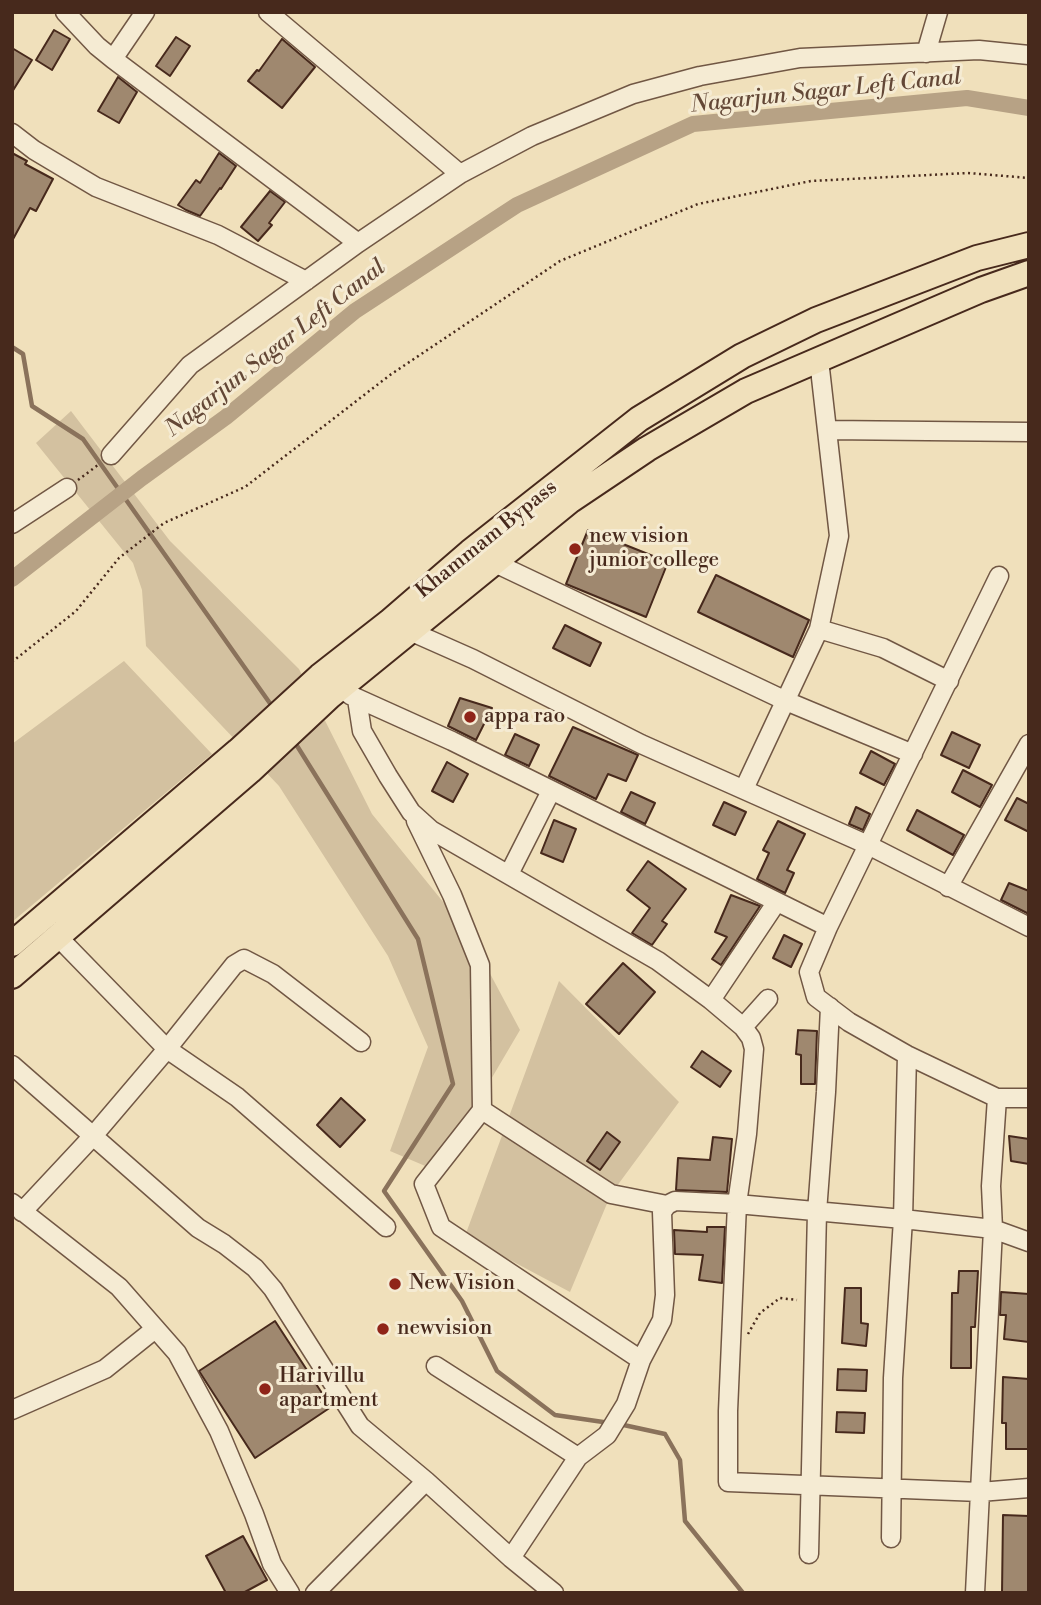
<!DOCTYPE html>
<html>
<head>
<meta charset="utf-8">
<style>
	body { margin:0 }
	#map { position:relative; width:1041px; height:1605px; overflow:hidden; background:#f0e0bb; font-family:"Libre Bodoni",serif }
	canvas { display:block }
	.frame { position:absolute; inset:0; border:14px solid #47291c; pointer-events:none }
</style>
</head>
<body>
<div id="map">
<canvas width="1041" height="1605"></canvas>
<div class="frame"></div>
</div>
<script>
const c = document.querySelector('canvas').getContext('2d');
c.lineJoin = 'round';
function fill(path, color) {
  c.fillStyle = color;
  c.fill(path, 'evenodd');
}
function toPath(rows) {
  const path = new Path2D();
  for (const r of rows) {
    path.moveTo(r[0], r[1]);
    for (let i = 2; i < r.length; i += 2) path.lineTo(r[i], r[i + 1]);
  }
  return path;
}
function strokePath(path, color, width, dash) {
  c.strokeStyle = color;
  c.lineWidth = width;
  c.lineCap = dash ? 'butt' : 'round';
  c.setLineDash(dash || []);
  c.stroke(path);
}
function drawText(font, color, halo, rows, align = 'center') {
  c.font = font + ' "Libre Bodoni",serif';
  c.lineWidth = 6;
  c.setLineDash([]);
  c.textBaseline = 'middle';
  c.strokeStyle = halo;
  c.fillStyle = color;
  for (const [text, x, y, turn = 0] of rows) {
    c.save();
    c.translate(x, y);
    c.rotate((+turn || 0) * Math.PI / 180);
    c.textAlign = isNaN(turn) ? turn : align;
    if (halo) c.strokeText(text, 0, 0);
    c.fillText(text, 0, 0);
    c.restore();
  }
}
const green = toPath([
	[71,411,170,541,299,669,372,814,469,934,520,1030,437,1171,390,1151,428,1047,388,956,279,786,146,646,142,590,133,563,36,443],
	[124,661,212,754,12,922,12,744],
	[559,981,679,1102,611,1194,570,1292,465,1236]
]);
const stream = toPath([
	[12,347,23,354,32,406,83,439,274,709],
	[294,741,418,939,453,1084,384,1191,462,1301,497,1371,555,1415,610,1423],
	[619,1424,665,1434,680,1460,685,1521,743,1593]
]);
const canal = toPath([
	[12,579,142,478,226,417,355,311,517,205,693,124,967,98,1029,108]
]);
const building = toPath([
	[54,30,70,39,52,70,36,60,54,30],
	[176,37,190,46,170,76,156,66,176,37],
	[282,39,315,67,282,108,248,81,257,70,259,71,282,39],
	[12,48,32,60,12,92,12,48],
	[118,77,137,92,119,123,98,111,118,77],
	[12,153,27,161,25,164,53,179,36,211,30,208,12,241,12,153],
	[219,153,236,166,221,189,220,188,200,216,186,210,178,205,196,180,200,183,219,153],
	[270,191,285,202,269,223,272,225,258,241,241,227,270,191],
	[588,530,668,562,646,617,566,584,588,530],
	[716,575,809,620,793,657,698,612,716,575],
	[565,625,601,643,590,666,553,648,565,625],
	[460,698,492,708,476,740,448,726,460,698],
	[573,727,638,755,626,781,608,774,596,799,549,776,573,727],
	[952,732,980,745,969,768,941,755,952,732],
	[515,734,539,745,529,766,505,755,515,734],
	[871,751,895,764,884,785,860,773,871,751],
	[447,762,468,774,453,802,432,791,447,762],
	[963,770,992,785,980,807,952,792,963,770],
	[631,792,655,803,645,824,621,812,631,792],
	[1017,798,1029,804,1029,832,1005,820,1017,798],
	[724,802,746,812,735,835,713,825,724,802],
	[856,807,870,814,863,830,849,824,856,807],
	[917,810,964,835,953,855,907,830,917,810],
	[554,820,576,829,563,862,541,853,554,820],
	[778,821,805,834,787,870,794,873,785,893,757,879,769,853,763,850,778,821],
	[648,861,686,889,662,921,667,924,652,945,632,933,650,908,627,890,648,861],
	[1009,883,1029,891,1029,914,1001,900,1009,883],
	[731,895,760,906,721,965,712,959,727,937,715,932,731,895],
	[784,935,802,944,791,967,773,958,784,935],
	[623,963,655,992,619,1034,586,1004,623,963],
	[798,1030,817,1031,815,1084,801,1084,801,1055,796,1054,798,1030],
	[702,1051,731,1071,720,1087,691,1067,702,1051],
	[341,1098,365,1120,340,1147,317,1125,341,1098],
	[607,1132,620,1142,600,1170,587,1161,607,1132],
	[1009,1136,1029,1139,1029,1164,1011,1161,1009,1136],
	[713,1137,732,1139,727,1192,676,1190,678,1158,710,1160,713,1137],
	[707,1227,725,1227,722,1283,699,1280,703,1255,675,1254,674,1230,707,1232,707,1227],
	[959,1271,978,1271,975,1327,971,1327,971,1368,951,1368,952,1293,958,1293,959,1271],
	[845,1288,861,1288,861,1323,868,1324,866,1346,842,1343,845,1288],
	[1001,1292,1029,1294,1029,1342,1004,1339,1006,1315,1000,1315,1001,1292],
	[275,1321,331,1407,255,1458,199,1371,275,1321],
	[838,1369,867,1370,866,1391,837,1390,838,1369],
	[1003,1377,1029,1379,1029,1449,1006,1449,1006,1423,1002,1423,1003,1377],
	[837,1412,865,1413,864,1433,836,1432,837,1412],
	[1003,1515,1029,1516,1029,1593,1002,1593,1003,1515],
	[243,1536,267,1580,243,1593,226,1593,206,1556,243,1536]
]);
const path = toPath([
	[78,480,98,465],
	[12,662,76,611,119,558,164,523,245,487,390,375,560,261,698,204,811,181,968,173,1029,178],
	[748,1334,760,1313,780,1298,797,1300]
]);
const minor = toPath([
	[65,12,97,46,113,59,358,243],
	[268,12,460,174],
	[926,53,938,12],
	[113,59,145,12],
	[12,133,34,150,96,187,218,235,306,281],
	[819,360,839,536,819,629,883,648,949,681],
	[827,430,1029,432],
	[111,455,190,365,358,243,460,174,532,136,633,94,700,76,800,58,979,50,1029,55],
	[12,524,67,488],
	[495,563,786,701,913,754],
	[999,576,828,927,809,972,816,997,849,1022,907,1055,997,1098,1029,1098],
	[412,632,473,659,641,744,868,845,1029,927],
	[350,695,452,741,828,927],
	[357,699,362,731,388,776,411,812,431,830,658,961,711,1000,743,1027,751,1038,754,1049,747,1134,737,1204,728,1411,728,1482,980,1492,1029,1488],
	[744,789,819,629],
	[416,821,452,895,480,965,482,1110,424,1184,441,1227,641,1360],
	[509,874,551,791],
	[948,887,1029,744],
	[711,1000,776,903],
	[743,1027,768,999],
	[361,1042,273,974,244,959,234,965,167,1049,237,1097,386,1227],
	[12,1065,198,1228,224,1244,255,1268,273,1289,360,1426,426,1481,511,1558,554,1593],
	[482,1110,611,1194,667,1205],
	[12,1203,119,1287,177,1353,219,1431,254,1514,272,1564,290,1593],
	[22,1212,93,1136,167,1049,58,937],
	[436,1366,578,1457],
	[12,1410,105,1369,155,1329],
	[891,1538,893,1378,903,1219,907,1055],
	[809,1554,817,1212,826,1092,830,1007],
	[511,1558,578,1457,607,1435,626,1404,641,1360,662,1320,665,1295,662,1212,667,1205,675,1201,737,1204,903,1219,993,1229,1029,1242],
	[315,1593,426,1481],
	[975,1593,993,1229,991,1186,997,1098]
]);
const highway = toPath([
	[12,944,238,751,320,676,389,622,470,552,639,419,742,356,816,320,977,258,1029,245],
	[12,976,250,771,329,697,571,500,647,449,746,391,981,290,1029,273]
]);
const markers = [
	[575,549,7,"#8f2418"],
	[470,717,7,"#8f2418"],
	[395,1284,7,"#8f2418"],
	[383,1329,7,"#8f2418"],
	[265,1389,7,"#8f2418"]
];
const poiNames = [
	["new vision",589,537],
	["junior college",589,561],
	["appa rao",484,717],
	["New Vision",409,1284],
	["newvision",397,1329],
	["Harivillu",279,1377],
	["apartment",279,1401]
];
const streetNames = [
	["Khammam Bypass",487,540,-39]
];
const waterNames = [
	["Nagarjun Sagar Left Canal",826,92,-6],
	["Nagarjun Sagar Left Canal",276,349,-38]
];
fill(green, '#d3c1a0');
strokePath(stream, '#8a725b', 4.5);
strokePath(canal, '#b7a285', 16);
fill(building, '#9f886f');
strokePath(building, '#47291c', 2);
strokePath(minor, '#715744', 21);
strokePath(highway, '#47291c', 28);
strokePath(path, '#47291c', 2.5, [2, 3.5]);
strokePath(minor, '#f5ebd3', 18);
strokePath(highway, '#f0e0bb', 24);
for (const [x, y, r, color] of markers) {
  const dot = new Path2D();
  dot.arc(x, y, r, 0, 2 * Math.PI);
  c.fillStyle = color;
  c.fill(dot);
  strokePath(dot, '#f5ebd3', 2.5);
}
drawText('21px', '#47291c', '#f5ebd3', poiNames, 'left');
drawText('21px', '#47291c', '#f5ebd3', streetNames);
drawText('italic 23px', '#634736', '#f5ebd3', waterNames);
</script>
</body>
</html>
